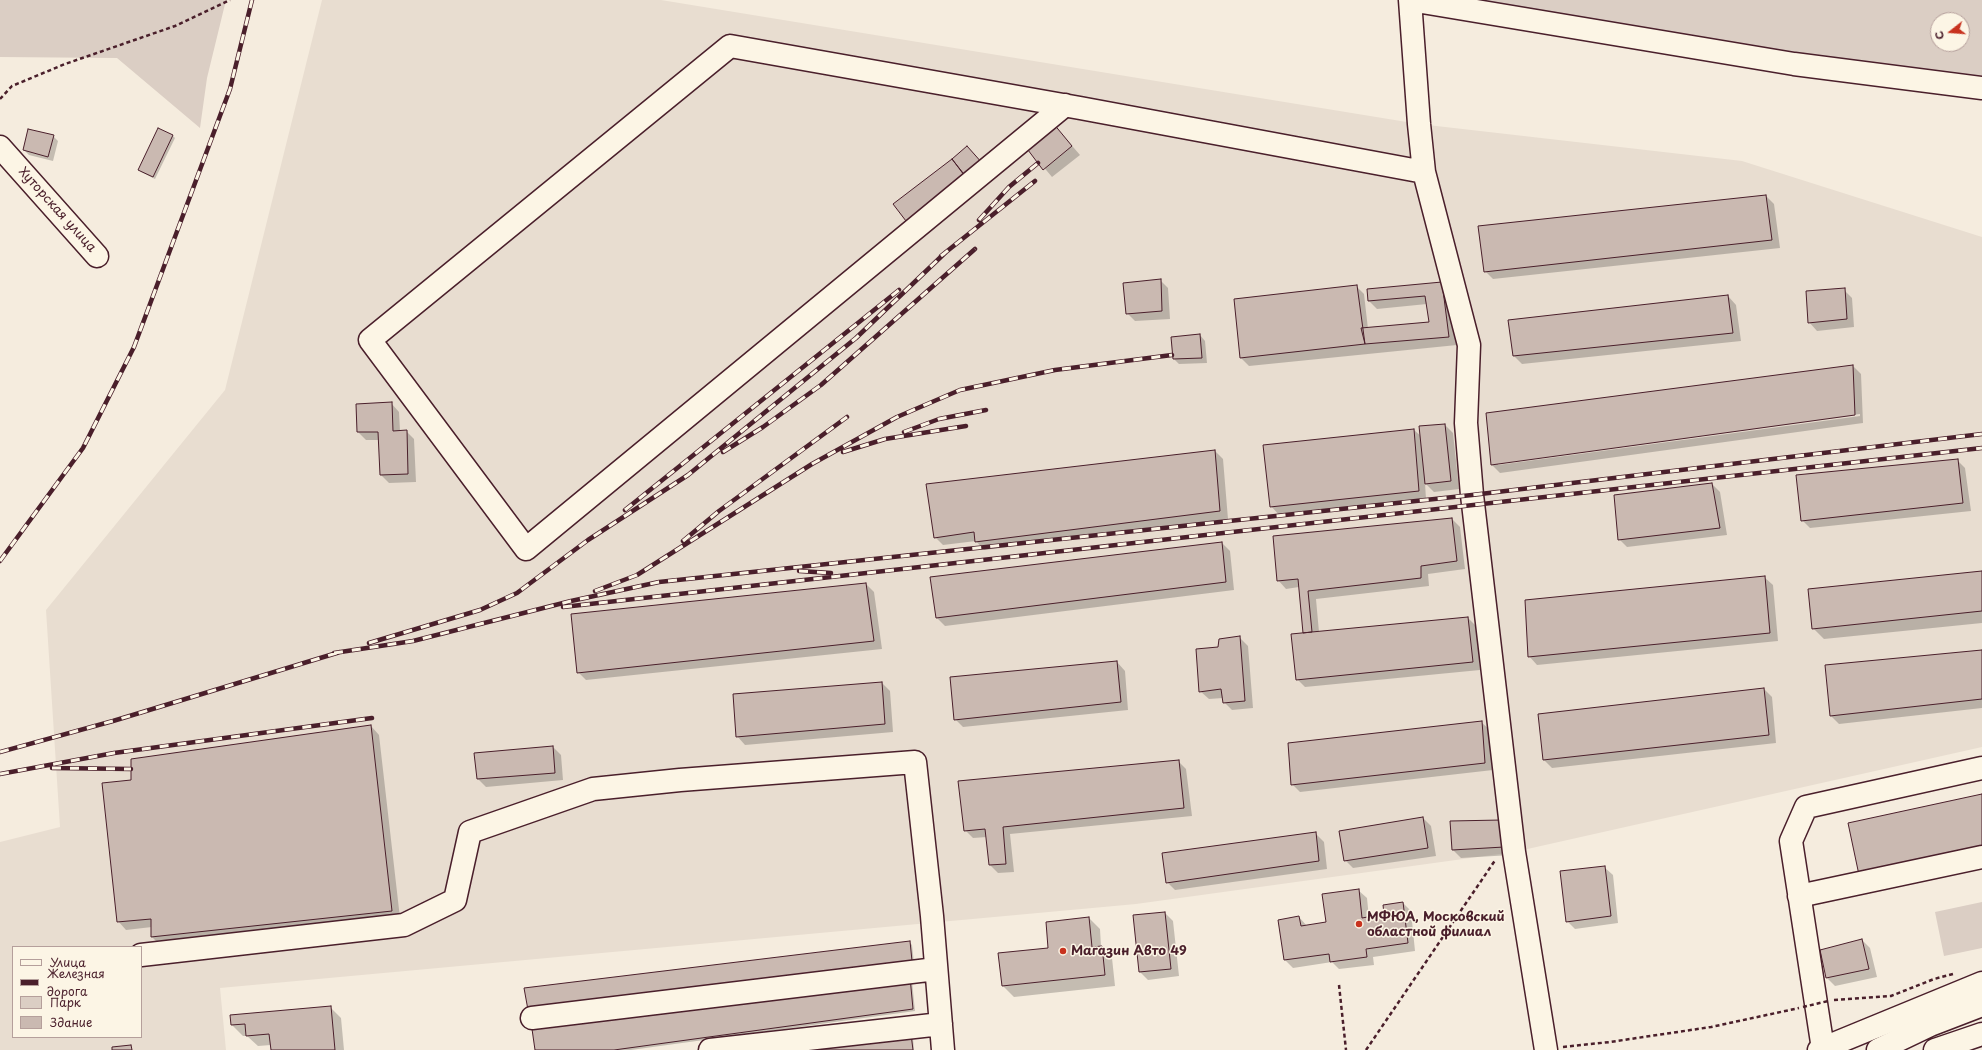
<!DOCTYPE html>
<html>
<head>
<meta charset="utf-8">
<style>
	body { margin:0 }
	#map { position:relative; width:1982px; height:1050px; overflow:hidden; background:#f5ecde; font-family:"Playpen Sans",sans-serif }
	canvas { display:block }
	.legend { position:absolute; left:12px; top:946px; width:130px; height:92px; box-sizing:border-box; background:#fcf5e5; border:1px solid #b59f9b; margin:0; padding:5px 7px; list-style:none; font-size:12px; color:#4a1f2b }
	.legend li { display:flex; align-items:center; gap:8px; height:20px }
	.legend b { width:20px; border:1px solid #b59f9b }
	.north { position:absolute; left:1930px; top:12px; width:40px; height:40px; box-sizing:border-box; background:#fcf5e5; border:1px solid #b59f9b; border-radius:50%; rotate:253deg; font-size:11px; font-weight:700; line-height:16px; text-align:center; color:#4a1f2b }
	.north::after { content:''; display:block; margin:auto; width:14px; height:18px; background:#c8321e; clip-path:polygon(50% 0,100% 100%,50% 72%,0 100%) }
</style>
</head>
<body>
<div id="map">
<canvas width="1982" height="1050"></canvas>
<ul class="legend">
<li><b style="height:5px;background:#fcf5e5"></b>Улица</li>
<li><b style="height:5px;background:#4a1f2b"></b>Железная дорога</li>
<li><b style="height:11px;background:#dbcec4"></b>Парк</li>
<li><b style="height:11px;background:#cab9b1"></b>Здание</li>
</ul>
<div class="north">С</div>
</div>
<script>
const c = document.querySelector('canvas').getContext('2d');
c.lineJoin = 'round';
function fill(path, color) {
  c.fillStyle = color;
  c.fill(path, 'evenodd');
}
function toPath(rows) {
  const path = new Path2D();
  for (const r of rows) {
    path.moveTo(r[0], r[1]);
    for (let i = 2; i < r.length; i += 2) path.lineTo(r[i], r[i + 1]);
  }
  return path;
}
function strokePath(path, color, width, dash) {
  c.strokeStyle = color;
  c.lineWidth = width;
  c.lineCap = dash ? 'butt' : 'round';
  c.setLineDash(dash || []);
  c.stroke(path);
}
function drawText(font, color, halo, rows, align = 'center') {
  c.font = font + ' "Playpen Sans",sans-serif';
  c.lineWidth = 3;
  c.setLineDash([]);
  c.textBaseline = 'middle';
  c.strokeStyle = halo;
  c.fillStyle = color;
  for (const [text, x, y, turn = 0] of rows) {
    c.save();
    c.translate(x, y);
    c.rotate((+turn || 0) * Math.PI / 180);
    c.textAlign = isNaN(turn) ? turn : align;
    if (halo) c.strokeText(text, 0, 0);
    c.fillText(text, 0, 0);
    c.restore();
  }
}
const built = toPath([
	[322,0,661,0,1419,124,1742,161,1982,237,1982,747,1514,852,1136,904,220,988,226,1050,0,1050,0,842,60,827,46,610,225,390],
	[13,947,141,947,141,1037,13,1037]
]);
const green = toPath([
	[0,0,226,0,207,78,200,128,117,58,0,57],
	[1410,0,1982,0,1982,88],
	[1938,20,1962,20,1962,44,1938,44],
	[1982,902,1982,948,1944,956,1935,912]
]);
const shadow = toPath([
	[1061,133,1080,155,1052,177,1026,146],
	[172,135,175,138,155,179,141,172,139,170],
	[53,136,58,141,53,161,29,155,24,150],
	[967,147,991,172,915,228,895,205],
	[1766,196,1774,204,1780,248,1493,279,1485,271],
	[1160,280,1168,288,1170,319,1135,321,1127,313],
	[1442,283,1450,291,1457,345,1249,366,1241,358,1356,286,1364,294,1368,329,1430,322,1427,304,1377,309,1369,301,1368,290],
	[1844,290,1852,298,1854,327,1817,331,1809,322],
	[1728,296,1736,305,1741,341,1522,364,1514,356],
	[1200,335,1205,341,1207,363,1179,364,1174,359],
	[1853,366,1861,374,1863,423,1500,473,1492,465],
	[1860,414,1860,416,1498,465,1498,463],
	[391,403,399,412,400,431,406,431,414,439,416,482,389,483,381,475,380,440,366,440,358,432,357,405],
	[1445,425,1453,433,1459,489,1434,492,1425,483,1426,499,1279,515,1271,506,1414,430,1422,437],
	[1215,451,1223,459,1228,519,984,550,976,541,943,545,935,537],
	[1957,460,1965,468,1971,511,1810,528,1802,520],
	[1712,484,1720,492,1727,535,1627,547,1619,539],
	[1452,519,1460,527,1465,569,1428,574,1429,586,1316,599,1319,632,1468,618,1476,626,1480,670,1305,687,1297,679,1304,634,1299,587,1286,589,1278,580],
	[1222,543,1230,551,1234,590,945,626,937,618,931,578],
	[1982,572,1982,623,1824,639,1813,628],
	[1764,577,1773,585,1778,641,1537,665,1529,656],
	[866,584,874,592,882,649,586,680,578,672],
	[1240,638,1248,646,1253,708,1232,710,1224,702,1223,698,1209,699,1200,691,1219,647],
	[1982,651,1982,708,1839,724,1831,716],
	[1117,662,1125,671,1128,710,963,727,955,719],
	[882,683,890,691,893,732,745,745,737,736,734,695],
	[1764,689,1772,697,1776,743,1552,768,1544,760,1539,715],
	[1481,722,1490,730,1493,770,1300,792,1292,784],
	[371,726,379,735,400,918,160,945,152,937,152,927,126,930,118,921,132,780],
	[553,747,561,755,563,780,486,787,478,779],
	[1178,761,1186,769,1192,816,1010,834,1014,872,998,873,990,865,987,837,973,838,965,830],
	[1423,818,1431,826,1436,856,1353,868,1345,860],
	[1501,821,1511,855,1461,858,1453,850],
	[1316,834,1324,842,1327,869,1175,890,1167,882],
	[1604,867,1613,875,1618,923,1575,929,1567,921],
	[1358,890,1367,898,1369,918,1385,915,1403,903,1411,911,1415,951,1373,957,1374,965,1339,969,1332,962,1293,968,1285,960,1299,917,1307,926,1327,922],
	[1165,913,1173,921,1179,976,1148,980,1140,972,1134,916],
	[1089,918,1100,929,1101,947,1112,958,1115,986,1014,997,1003,986],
	[1862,940,1870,948,1877,977,1835,986,1827,978],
	[910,943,912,945,914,963,531,1012],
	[912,981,915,1011,631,1050,536,1050],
	[330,1007,341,1018,344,1050,272,1050,271,1045,258,1046,247,1036,243,1036,232,1025,231,1016],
	[913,1038,914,1050,782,1050]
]);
const building = toPath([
	[1053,123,1072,146,1043,170,1025,146,1053,123],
	[158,128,173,135,153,177,138,170,158,128],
	[28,129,54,135,48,157,23,150,28,129],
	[967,146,983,164,967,178,952,159,967,146],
	[952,159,964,175,906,221,893,204,952,159],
	[1766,195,1772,240,1484,272,1478,226,1766,195],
	[1161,279,1162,311,1126,314,1123,283,1161,279],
	[1442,282,1449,337,1365,344,1361,328,1429,322,1425,296,1368,301,1367,289,1442,282],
	[1357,285,1365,344,1240,358,1234,299,1357,285],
	[1845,288,1847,319,1808,323,1806,291,1845,288],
	[1728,295,1733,333,1513,356,1508,320,1728,295],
	[1200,334,1202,358,1173,359,1171,337,1200,334],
	[1853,365,1855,415,1491,465,1486,413,1853,365],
	[392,402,393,431,407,430,408,474,380,475,378,432,357,432,356,404,392,402],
	[1445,424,1451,481,1425,484,1419,426,1445,424],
	[1414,429,1419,491,1270,507,1263,445,1414,429],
	[1215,450,1220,511,975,542,974,532,934,538,926,484,1215,450],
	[1958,459,1963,503,1801,521,1796,475,1958,459],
	[1712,483,1720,528,1618,540,1614,495,1712,483],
	[1452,518,1457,561,1421,566,1421,578,1308,591,1312,632,1303,633,1298,579,1277,581,1273,536,1452,518],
	[1222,542,1226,582,936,618,930,577,1222,542],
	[1982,571,1982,611,1812,629,1808,589,1982,571],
	[1765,576,1770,633,1528,657,1525,600,1765,576],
	[866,583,874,641,577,673,571,614,866,583],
	[1468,617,1473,662,1296,680,1291,634,1468,617],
	[1240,636,1245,701,1223,703,1221,689,1199,692,1196,649,1218,647,1219,639,1240,636],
	[1982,650,1982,699,1830,716,1825,665,1982,650],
	[1117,661,1121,702,954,720,950,677,1117,661],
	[882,682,885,724,736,737,733,694,882,682],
	[1764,688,1769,735,1543,760,1538,714,1764,688],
	[1482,721,1485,763,1291,785,1288,743,1482,721],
	[371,725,392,911,151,937,151,919,117,922,102,783,131,780,131,759,371,725],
	[553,746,555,773,477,779,474,753,553,746],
	[1179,760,1184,808,1003,827,1006,864,989,865,985,829,964,831,958,781,1179,760],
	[1982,794,1982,848,1859,875,1848,823,1982,794],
	[1423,817,1428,848,1344,861,1339,831,1423,817],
	[1502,820,1504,847,1452,850,1450,821,1502,820],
	[1316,832,1319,861,1166,883,1162,853,1316,832],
	[1605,866,1611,916,1566,922,1560,871,1605,866],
	[1359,889,1362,918,1384,914,1383,905,1403,902,1408,943,1366,949,1367,957,1330,962,1329,954,1284,960,1278,920,1299,916,1301,926,1326,922,1322,894,1359,889],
	[1165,912,1171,969,1139,972,1133,915,1165,912],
	[1089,917,1092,947,1102,946,1105,975,1002,986,998,953,1048,948,1046,922,1089,917],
	[1862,939,1869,969,1826,978,1820,950,1862,939],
	[910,941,912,961,528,1010,524,988,910,941],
	[910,977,913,1009,614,1050,535,1050,532,1029,910,977],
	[331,1006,335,1050,271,1050,269,1034,246,1036,245,1024,231,1025,230,1015,331,1006],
	[911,1034,913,1050,773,1050,911,1034],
	[131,1045,132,1050,112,1050,112,1047,131,1045]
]);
const path = toPath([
	[0,99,12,86,65,64,175,26,230,0],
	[1339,985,1346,1050],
	[1834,1000,1891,996,1934,979,1953,974],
	[1563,1047,1610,1042,1711,1027,1799,1008],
	[1366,1050,1496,859]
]);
const minor = toPath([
	[1410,0,1794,64,1982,88],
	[1410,0,1419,124,1424,172],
	[1065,105,526,549,370,340,730,46,1080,108,1424,172,1469,345,1466,423,1472,495,1514,852,1546,1050],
	[0,147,97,256],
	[1799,896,1982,857],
	[141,955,404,925,455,900,470,832,593,789,680,780,915,762,932,916,943,1050],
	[532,1018,936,969],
	[1823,1049,1791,841,1806,807,1982,768],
	[710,1050,941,1024],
	[1819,1050,1982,983]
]);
const major = toPath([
	[1878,1050,1930,1025,1982,1005],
	[1935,1050,1982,1034]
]);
const rail = toPath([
	[979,220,1009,187,1038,163],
	[941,256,1035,181],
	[904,432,939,419,986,410],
	[723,452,763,427,821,385,975,249],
	[843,452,885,439,966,426],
	[625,510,899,290],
	[683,541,719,511,847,417],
	[0,561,83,448,134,347,230,89,252,0],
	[799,571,831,573],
	[595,591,637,575,812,464,897,417,960,390,1055,370,1172,355],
	[563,607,1982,448],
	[369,643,480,610,517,593,588,540,688,475,856,338,946,252],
	[334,653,413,641,571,601,659,582,1472,495,1982,434],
	[0,752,113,721,340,652],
	[52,768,131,769],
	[0,774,114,753,372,718]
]);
const pathBridge = toPath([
	[1803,1007,1828,1001]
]);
const markers = [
	[1359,924,4,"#c8321e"],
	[1063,951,4,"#c8321e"]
];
const streetNames = [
	["Хуторская улица",57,210,48]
];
const poiNames = [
	["МФЮА, Московский",1367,917],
	["областной филиал",1367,932],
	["Магазин Авто 49",1071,951]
];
fill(built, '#e8ddd0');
fill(green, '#dbcec4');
fill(shadow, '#0003');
fill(building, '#cab9b1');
strokePath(building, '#4a1f2b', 1);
strokePath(minor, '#4a1f2b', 25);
strokePath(major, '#4a1f2b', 25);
strokePath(path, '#4a1f2b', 2.5, [4, 3]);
strokePath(minor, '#fcf5e5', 22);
strokePath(major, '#fcf5e5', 22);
strokePath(rail, '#4a1f2b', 4.5);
strokePath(rail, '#fcf5e5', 3, [9]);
strokePath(pathBridge, '#4a1f2b', 2.5, [4, 3]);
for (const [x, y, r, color] of markers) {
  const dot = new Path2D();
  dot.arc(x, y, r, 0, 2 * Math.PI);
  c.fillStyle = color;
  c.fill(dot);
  strokePath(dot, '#fcf5e5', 1.5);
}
drawText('13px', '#4a1f2b', '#fcf5e5', streetNames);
drawText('bold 13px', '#4a1f2b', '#fcf5e5', poiNames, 'left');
</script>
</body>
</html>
